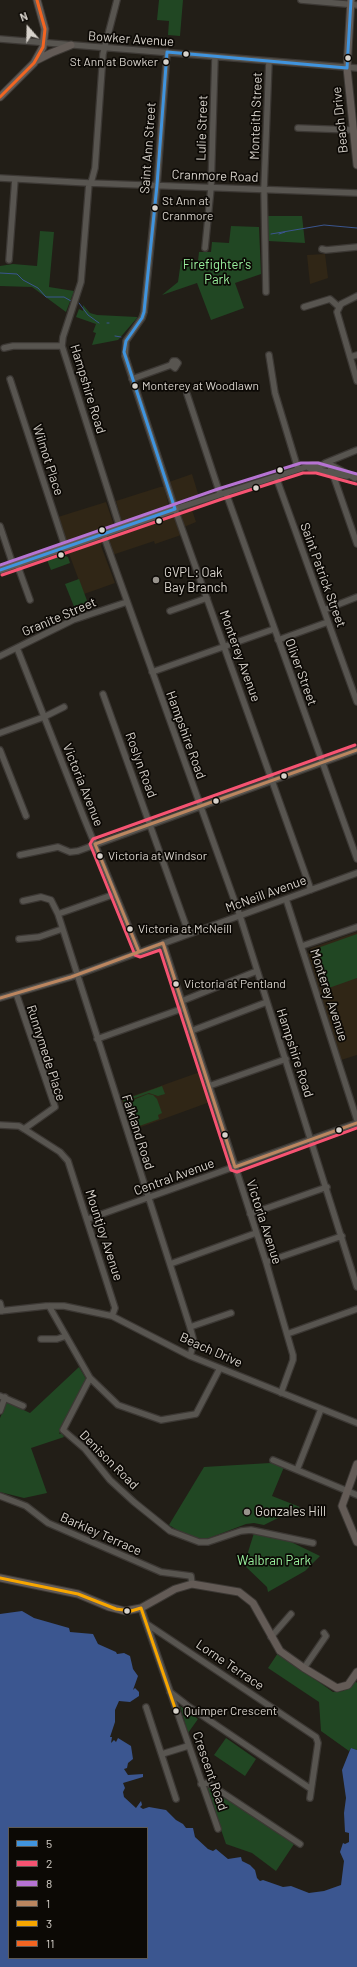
<!DOCTYPE html>
<html>
<head>
<meta charset="utf-8">
<style>
	body { margin:0 }
	#map { position:relative; width:357px; height:1967px; overflow:hidden; background:#221e17; font-family:Barlow,sans-serif }
	canvas { display:block }
	.legend { position:absolute; left:8px; top:1827px; width:140px; height:132px; box-sizing:border-box; background:#0c0905; border:1px solid #5d5954; margin:0; padding:5px 7px; list-style:none; font-size:12px; color:#d7d2cb }
	.legend li { display:flex; align-items:center; gap:8px; height:20px }
	.legend b { width:20px; border:1px solid #5d5954 }
	.north { position:absolute; left:8px; top:8px; width:40px; height:40px; -webkit-text-stroke:3px #0c0905; paint-order:stroke; rotate:340deg; font-size:11px; font-weight:700; line-height:16px; text-align:center; color:#d7d2cb }
	.north::after { content:''; display:block; margin:auto; width:14px; height:18px; background:#d7d2cb; clip-path:polygon(50% 0,100% 100%,50% 72%,0 100%) }
</style>
</head>
<body>
<div id="map">
<canvas width="357" height="1967"></canvas>
<ul class="legend">
<li><b style="height:5px;background:#4094de"></b>5</li>
<li><b style="height:5px;background:#f65372"></b>2</li>
<li><b style="height:5px;background:#b673d3"></b>8</li>
<li><b style="height:5px;background:#bb8660"></b>1</li>
<li><b style="height:5px;background:#f7a600"></b>3</li>
<li><b style="height:5px;background:#f26522"></b>11</li>
</ul>
<div class="north">N</div>
</div>
<script>
const c = document.querySelector('canvas').getContext('2d');
c.lineJoin = 'round';
function fill(path, color) {
  c.fillStyle = color;
  c.fill(path, 'evenodd');
}
function toPath(rows) {
  const path = new Path2D();
  for (const r of rows) {
    path.moveTo(r[0], r[1]);
    for (let i = 2; i < r.length; i += 2) path.lineTo(r[i], r[i + 1]);
  }
  return path;
}
function strokePath(path, color, width, dash) {
  c.strokeStyle = color;
  c.lineWidth = width;
  c.lineCap = dash ? 'butt' : 'round';
  c.setLineDash(dash || []);
  c.stroke(path);
}
function drawText(font, color, halo, rows, align = 'center') {
  c.font = font + ' Barlow,sans-serif';
  c.lineWidth = 3.5;
  c.setLineDash([]);
  c.textBaseline = 'middle';
  c.strokeStyle = halo;
  c.fillStyle = color;
  for (const [text, x, y, turn = 0] of rows) {
    c.save();
    c.translate(x, y);
    c.rotate((+turn || 0) * Math.PI / 180);
    c.textAlign = isNaN(turn) ? turn : align;
    if (halo) c.strokeText(text, 0, 0);
    c.fillText(text, 0, 0);
    c.restore();
  }
}
const built = toPath([
	[325,254,328,278,310,284,307,255],
	[192,474,199,497,177,504,169,482],
	[160,487,164,487,169,507,122,522,116,501],
	[106,502,114,525,65,542,58,517],
	[191,507,196,522,184,527,179,513],
	[172,515,174,516,181,535,155,544,154,541,112,555,107,537],
	[100,541,102,543,101,546,115,583,84,594,68,551],
	[357,932,357,1055,341,1060,308,954,311,948],
	[200,1072,210,1102,130,1131,121,1100]
]);
const green = toPath([
	[159,0,183,0,180,36,168,35,169,21,157,20],
	[267,216,302,216,305,243,268,241],
	[231,226,259,227,261,274,235,283,244,308,211,320,197,283,162,295,178,282,181,261,198,261,199,252,211,252,212,242,229,243],
	[40,231,54,232,49,287,74,291,66,312,32,287,0,286,0,266,13,264,37,266],
	[83,305,90,313,97,315,137,317,137,318,118,340,92,345,96,333,93,332,96,324,76,317,79,309,83,311],
	[62,555,68,557,70,563,51,570,47,560],
	[79,579,89,606,72,612,75,609,65,584],
	[357,934,357,978,326,989,312,950],
	[162,1086,165,1094,158,1096,149,1093,124,1102,123,1100],
	[148,1094,153,1095,157,1099,162,1113,158,1115,159,1119,131,1129,123,1104],
	[79,1367,86,1379,59,1434,62,1433,64,1437,31,1448,47,1493,24,1498,0,1492,0,1418,7,1402,30,1413],
	[270,1463,284,1467,272,1496,300,1507,264,1525,254,1523,246,1524,204,1540,190,1538,169,1525,204,1467],
	[254,1533,289,1541,320,1556,305,1571,268,1592,267,1587,244,1565],
	[278,1653,333,1692,343,1691,355,1681,357,1683,357,1750,351,1748,349,1751,321,1731,319,1702,268,1668],
	[180,1706,198,1719,188,1733],
	[226,1738,256,1759,245,1776,214,1755],
	[210,1787,294,1844,276,1871,252,1853,226,1844,207,1789]
]);
const water = toPath([
	[22,1611,34,1618,69,1628,70,1632,93,1634,98,1644,116,1652,117,1654,124,1653,130,1656,133,1669,138,1676,133,1690,135,1688,139,1692,139,1696,130,1702,119,1701,115,1710,115,1722,110,1737,112,1737,111,1743,114,1740,116,1742,118,1738,131,1746,133,1759,128,1763,127,1768,124,1769,128,1775,143,1774,143,1777,123,1783,125,1788,123,1792,124,1797,136,1808,141,1801,142,1805,140,1807,143,1809,149,1807,166,1810,176,1820,183,1824,186,1828,193,1828,195,1837,208,1849,213,1851,216,1849,228,1859,241,1857,242,1861,250,1865,255,1870,257,1878,260,1881,263,1880,283,1887,291,1886,309,1893,324,1891,341,1885,344,1861,340,1852,343,1843,345,1844,349,1842,349,1833,345,1832,344,1813,346,1798,342,1770,350,1750,351,1748,357,1750,357,1967,0,1967,0,1614],
	[9,1828,147,1828,147,1958,9,1958]
]);
const stream = toPath([
	[271,234,324,225,357,228],
	[279,234,285,232],
	[0,273,17,274,23,280,38,288,46,297,64,297,71,301],
	[79,303,88,315,99,323],
	[107,323,109,323],
	[115,336,121,337]
]);
const minor = toPath([
	[301,0,357,5],
	[0,39,357,68],
	[167,52,157,185,144,312,142,318,126,341,125,356,177,515,311,890],
	[298,128,352,130],
	[0,178,89,183,357,193],
	[89,183,81,282,63,337,62,346,120,528],
	[91,183,95,168,103,54,117,0],
	[205,248,211,188,215,57],
	[322,249,326,250,357,247],
	[9,260,15,179],
	[266,292,264,189,269,61],
	[357,296,341,304,337,312,357,381],
	[304,307,330,299,339,307],
	[4,348,13,346,62,346],
	[269,355,275,393,298,469],
	[350,357,357,355],
	[10,379,65,547],
	[132,379,171,365,173,361,176,361,178,363,175,368,171,365],
	[187,394,220,494],
	[325,463,357,450],
	[329,463,357,544],
	[309,468,347,476],
	[276,477,357,702],
	[226,493,357,859],
	[175,509,312,465,331,465,355,478],
	[0,526,13,565],
	[103,534,240,916,357,1287],
	[17,564,30,600],
	[324,610,357,597],
	[170,611,207,598],
	[278,640,328,622],
	[17,648,84,818,139,952],
	[0,656,73,620,127,602],
	[152,672,274,629],
	[103,694,189,934],
	[0,733,44,717,64,707],
	[0,750,26,816],
	[20,855,58,847,70,852,78,851,357,750],
	[286,899,357,1120],
	[23,901,41,897,51,900,58,914,190,1327,194,1342,190,1356],
	[58,914,115,894],
	[19,939,39,937,62,929],
	[163,943,266,1262,293,1355,293,1360,281,1393],
	[302,946,357,927],
	[16,993,55,1107,24,1129],
	[0,998,71,977,357,873],
	[182,1001,257,971],
	[191,1031,267,1002],
	[97,1039,184,1008],
	[209,1086,286,1059],
	[0,1125,19,1126,24,1129,60,1152,68,1161,115,1308,112,1316],
	[250,1214,327,1187],
	[88,1219,357,1123],
	[266,1262,342,1236],
	[170,1264,256,1233],
	[0,1303,2,1311],
	[49,1306,90,1378,63,1430,85,1449,110,1480,134,1502,170,1531,199,1542,208,1542,241,1531,251,1530,313,1543],
	[0,1311,46,1306,64,1306,112,1316,190,1356,357,1423],
	[190,1327,231,1313],
	[287,1334,357,1309],
	[41,1339,57,1339,66,1336],
	[90,1378,118,1405,161,1420,196,1414,220,1368],
	[0,1396,23,1406],
	[0,1411,5,1397],
	[273,1460,357,1495],
	[297,1470,321,1409],
	[0,1496,26,1506,48,1523,161,1572,191,1576,192,1584],
	[141,1608,218,1829],
	[147,1624,316,1737,318,1743,310,1798],
	[271,1637,291,1614],
	[304,1668,326,1636,324,1633],
	[170,1692,188,1706,311,1789],
	[146,1707,176,1799],
	[162,1754,188,1746],
	[201,1784,208,1783,300,1844]
]);
const major = toPath([
	[351,0,347,68,357,165],
	[37,60,51,53,71,45],
	[0,97,34,63,43,47,45,29,37,0],
	[0,570,175,509],
	[357,1464,342,1506,357,1542],
	[0,1578,78,1594,109,1607,125,1611,141,1608,175,1589,192,1584,239,1592,253,1603,280,1651,304,1668,337,1688,348,1685,357,1672]
]);
const bus1 = toPath([
	[167,52,157,185,144,312,142,318,126,341,124,352,175,509],
	[167,52,347,68],
	[347,68,351,0],
	[0,570,175,509]
]);
const bus2 = toPath([
	[2,575,222,499,303,473,316,473,356,484],
	[355,745,93,839,90,844,135,955,140,957,160,950,231,1170,237,1172,357,1128]
]);
const bus3 = toPath([
	[0,565,218,489,301,463,318,463,357,474]
]);
const bus4 = toPath([
	[139,952,95,844,357,750],
	[0,998,71,977,163,943,235,1167,357,1123]
]);
const bus5 = toPath([
	[0,1578,78,1594,116,1609,131,1611,141,1608],
	[141,1608,176,1711]
]);
const bus6 = toPath([
	[0,97,34,63,43,47,45,29,37,0]
]);
const markers = [
	[186,54,3.5,"#d7d2cb"],
	[348,58,3.5,"#d7d2cb"],
	[166,62,3.5,"#d7d2cb"],
	[155,208,3.5,"#d7d2cb"],
	[135,386,3.5,"#d7d2cb"],
	[280,470,3.5,"#d7d2cb"],
	[256,488,3.5,"#d7d2cb"],
	[159,521,3.5,"#d7d2cb"],
	[102,530,3.5,"#d7d2cb"],
	[61,555,3.5,"#d7d2cb"],
	[156,580,4,"#98938c"],
	[284,776,3.5,"#d7d2cb"],
	[216,801,3.5,"#d7d2cb"],
	[100,856,3.5,"#d7d2cb"],
	[130,929,3.5,"#d7d2cb"],
	[176,984,3.5,"#d7d2cb"],
	[339,1130,3.5,"#d7d2cb"],
	[225,1135,3.5,"#d7d2cb"],
	[247,1512,4,"#98938c"],
	[127,1611,3.5,"#d7d2cb"],
	[176,1711,3.5,"#d7d2cb"]
];
const busNames = [
	["St Ann at Bowker",158,62,"right"],
	["St Ann at",162,201],
	["Cranmore",162,216],
	["Monterey at Woodlawn",142,386],
	["Victoria at Windsor",108,856],
	["Victoria at McNeill",138,929],
	["Victoria at Pentland",184,984],
	["Quimper Crescent",184,1711]
];
const streetNames = [
	["Bowker Avenue",131,39,4],
	["Monteith Street",256,116,-88],
	["Beach Drive",340,120,-96],
	["Lulie Street",202,128,-88],
	["Saint Ann Street",148,148,-86],
	["Cranmore Road",215,176,2],
	["Hampshire Road",88,389,73],
	["Wilmot Place",48,460,72],
	["Saint Patrick Street",323,575,70],
	["Granite Street",59,617,-23],
	["Monterey Avenue",240,656,70],
	["Oliver Street",301,672,70],
	["Hampshire Road",186,735,70],
	["Roslyn Road",141,765,70],
	["Victoria Avenue",83,785,68],
	["McNeill Avenue",266,894,-20],
	["Monterey Avenue",329,995,72],
	["Runnymede Place",46,1053,72],
	["Hampshire Road",295,1053,72],
	["Falkland Road",138,1132,72],
	["Central Avenue",174,1177,-20],
	["Victoria Avenue",264,1222,72],
	["Mountjoy Avenue",104,1235,72],
	["Beach Drive",211,1350,24],
	["Denison Road",109,1460,45],
	["Barkley Terrace",101,1534,24],
	["Lorne Terrace",230,1665,34],
	["Crescent Road",210,1771,71]
];
const parkNames = [
	["Firefighter's",217,265],
	["Park",217,280],
	["Walbran Park",274,1561]
];
const poiNames = [
	["GVPL: Oak",164,573],
	["Bay Branch",164,588],
	["Gonzales Hill",255,1512]
];
fill(built, '#302616');
fill(green, '#214723');
fill(water, '#3b5690');
strokePath(stream, '#3b5690', 1);
strokePath(minor, '#3c3834', 8);
strokePath(major, '#3c3834', 9);
strokePath(minor, '#585550', 5.5);
strokePath(major, '#635b56', 7);
strokePath(bus1, '#4094de', 3);
strokePath(bus2, '#f65372', 3);
strokePath(bus3, '#b673d3', 3);
strokePath(bus4, '#bb8660', 3);
strokePath(bus5, '#f7a600', 3);
strokePath(bus6, '#f26522', 3);
for (const [x, y, r, color] of markers) {
  const dot = new Path2D();
  dot.arc(x, y, r, 0, 2 * Math.PI);
  c.fillStyle = color;
  c.fill(dot);
  strokePath(dot, '#0c0905', 1.5);
}
drawText('12px', '#d7d2cb', '#0c0905', busNames, 'left');
drawText('13px', '#d7d2cb', '#0c0905', streetNames);
drawText('13px', '#99f19e', '#0c0905', parkNames);
drawText('13px', '#d7d2cb', '#0c0905', poiNames, 'left');
</script>
</body>
</html>
